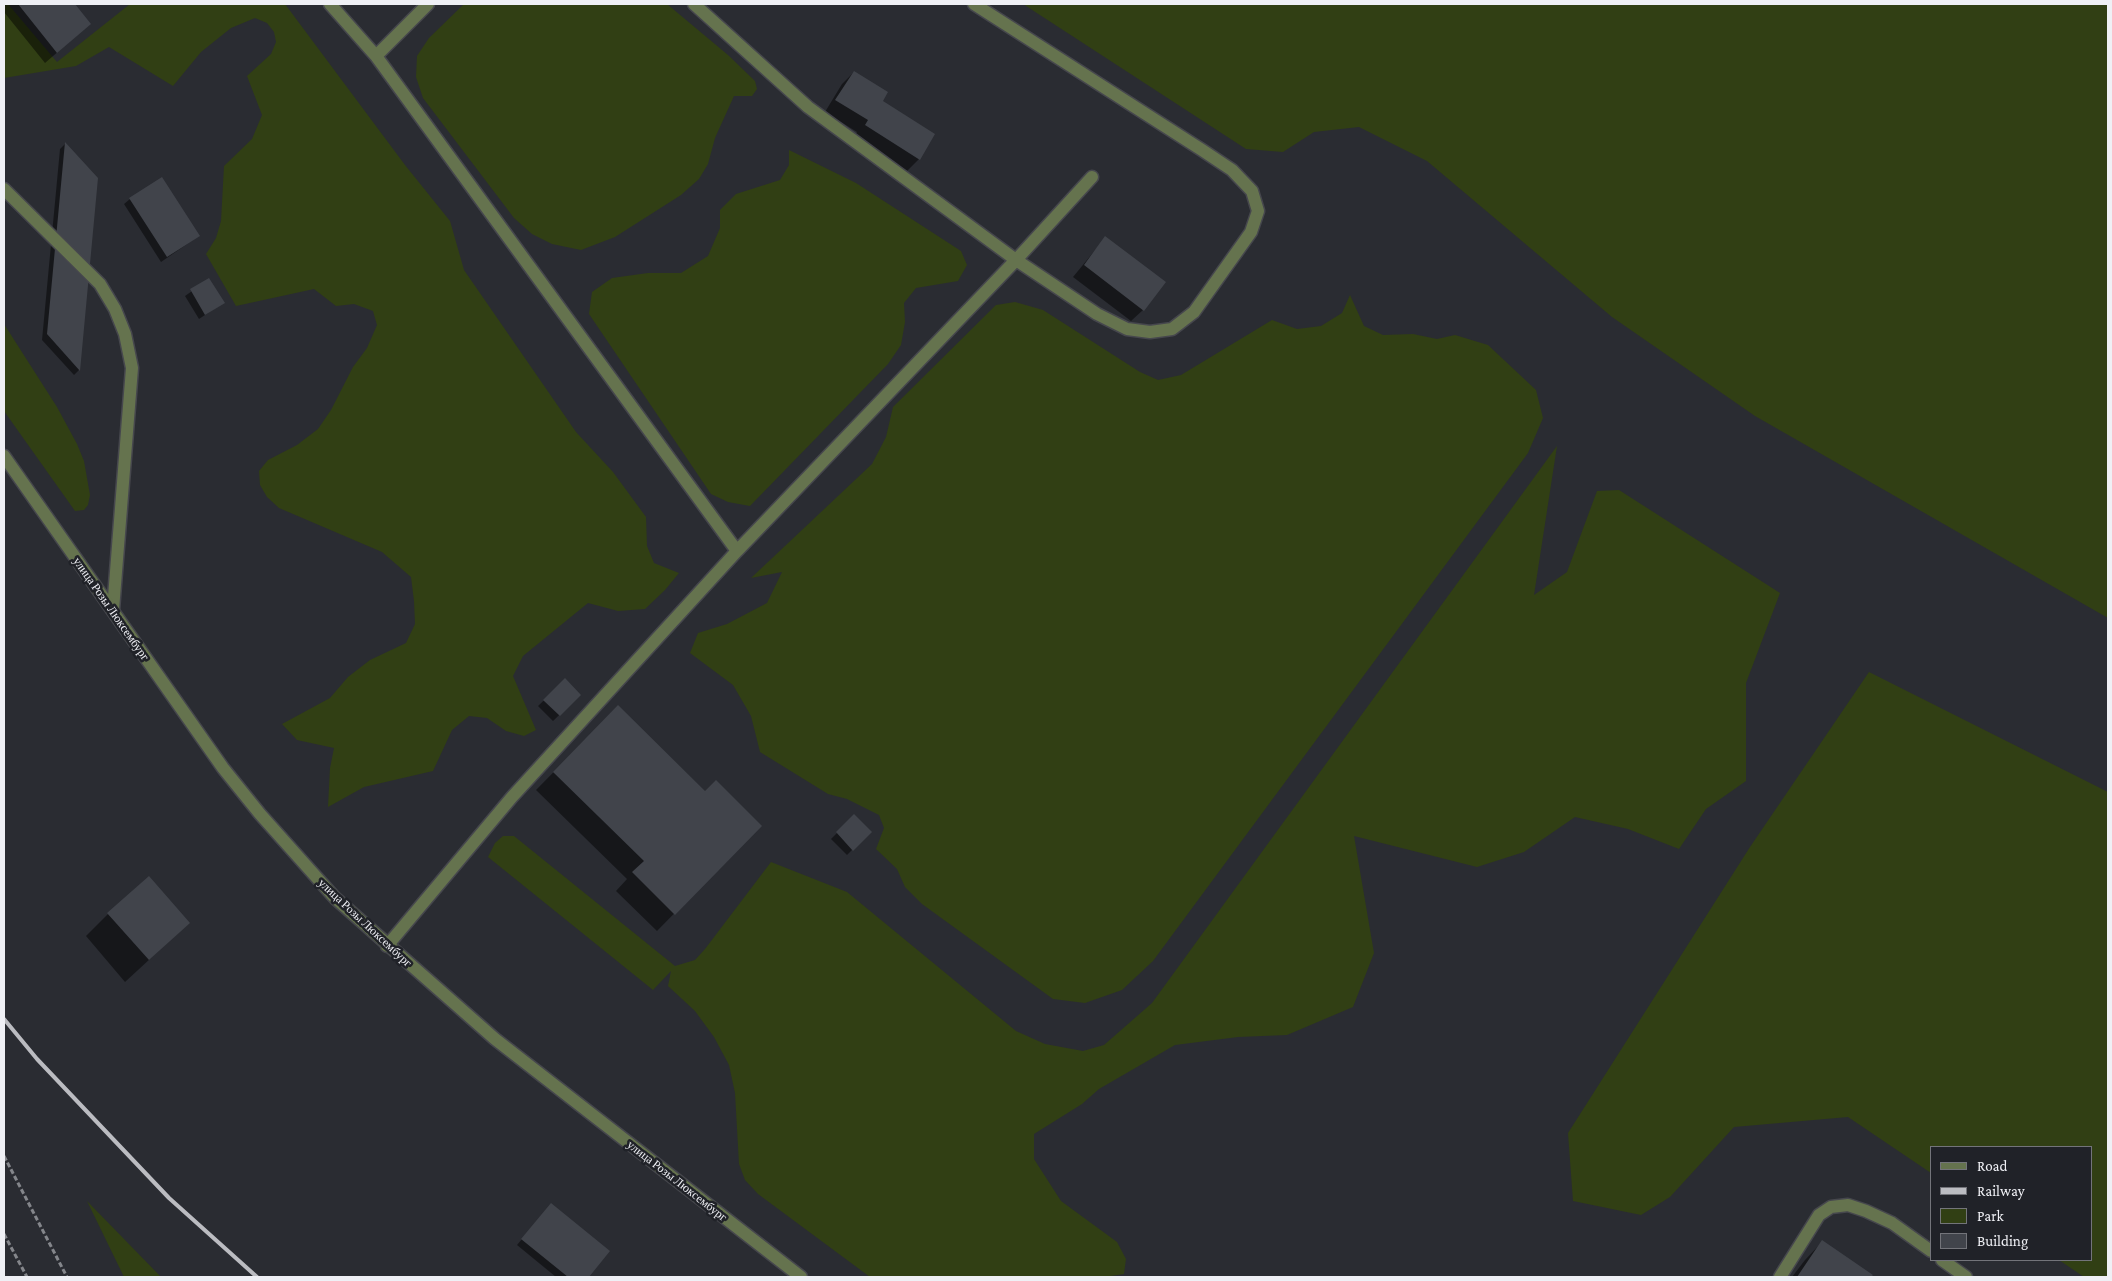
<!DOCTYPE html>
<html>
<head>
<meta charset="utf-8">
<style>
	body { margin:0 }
	#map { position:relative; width:2112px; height:1281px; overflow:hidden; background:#2a2c32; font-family:"Crimson Pro",serif }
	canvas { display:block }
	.frame { position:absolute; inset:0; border:5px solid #eff0f5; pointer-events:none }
	.legend { position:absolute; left:1930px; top:1146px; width:162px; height:115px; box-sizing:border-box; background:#202228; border:1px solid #73747a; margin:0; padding:6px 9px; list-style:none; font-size:15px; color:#eff0f5 }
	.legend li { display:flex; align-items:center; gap:10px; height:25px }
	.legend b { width:25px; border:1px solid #73747a }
</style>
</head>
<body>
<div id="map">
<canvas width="2112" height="1281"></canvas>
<div class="frame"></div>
<ul class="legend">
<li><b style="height:6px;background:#65734e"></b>Road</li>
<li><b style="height:6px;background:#bbbcc1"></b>Railway</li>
<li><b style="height:14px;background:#313f14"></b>Park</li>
<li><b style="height:14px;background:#41444b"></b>Building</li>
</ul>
</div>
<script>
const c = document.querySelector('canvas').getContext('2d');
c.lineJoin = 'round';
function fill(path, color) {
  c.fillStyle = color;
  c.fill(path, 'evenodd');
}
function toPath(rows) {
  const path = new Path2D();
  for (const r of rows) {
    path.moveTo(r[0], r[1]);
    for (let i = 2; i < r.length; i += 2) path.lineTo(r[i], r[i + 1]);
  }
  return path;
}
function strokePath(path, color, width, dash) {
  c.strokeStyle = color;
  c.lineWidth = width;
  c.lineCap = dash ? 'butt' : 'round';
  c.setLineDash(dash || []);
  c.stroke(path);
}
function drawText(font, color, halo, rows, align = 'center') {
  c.font = font + ' "Crimson Pro",serif';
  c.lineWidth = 5;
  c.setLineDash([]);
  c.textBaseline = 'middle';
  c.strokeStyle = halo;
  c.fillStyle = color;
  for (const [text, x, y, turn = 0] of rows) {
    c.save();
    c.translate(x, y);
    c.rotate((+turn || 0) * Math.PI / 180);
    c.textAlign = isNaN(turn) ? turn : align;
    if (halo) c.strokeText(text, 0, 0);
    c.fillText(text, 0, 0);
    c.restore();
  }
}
const green = toPath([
	[4,4,8,4,57,62,130,4,285,4,405,165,450,221,464,270,576,432,613,472,646,517,647,546,654,563,679,573,665,590,645,609,618,611,588,603,523,656,513,676,536,730,524,736,506,731,487,718,469,716,452,730,433,771,364,787,328,807,330,768,334,748,297,740,282,724,330,698,348,677,370,660,406,643,415,624,414,601,411,577,382,552,279,508,267,497,260,485,259,471,268,460,297,445,318,429,331,410,353,367,367,348,377,325,373,311,354,304,336,306,314,289,236,306,206,254,216,238,221,221,224,166,252,139,262,115,247,76,271,54,276,42,274,32,267,23,255,18,231,28,201,52,173,86,109,47,76,66,4,78],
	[464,4,667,4,728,55,755,81,757,89,752,96,734,96,715,138,708,164,699,179,681,195,615,237,581,250,552,244,532,234,514,218,423,98,416,77,417,56,429,38],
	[1023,4,2108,4,2108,618,1755,416,1612,317,1427,161,1359,127,1314,132,1283,152,1246,149],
	[789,150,856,183,961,251,967,265,958,281,916,288,904,303,905,322,901,345,888,364,750,506,728,502,711,494,589,314,592,292,612,278,648,273,681,273,708,256,720,228,720,210,736,194,780,180,789,165],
	[1350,295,1364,326,1383,335,1413,334,1437,339,1455,335,1488,345,1536,390,1543,418,1528,453,1153,961,1122,990,1085,1003,1053,999,922,904,905,887,897,869,876,849,884,828,879,815,847,799,828,794,760,752,751,716,733,685,690,653,698,633,727,624,767,603,782,572,751,578,872,464,886,437,893,407,996,305,1015,302,1043,310,1140,372,1158,380,1181,375,1272,320,1297,329,1321,326,1342,313],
	[4,324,57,407,77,444,84,461,90,495,88,505,84,510,75,511,4,411],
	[1557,446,1534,595,1567,572,1597,491,1619,490,1780,593,1746,683,1746,781,1706,809,1679,849,1628,829,1575,817,1524,852,1477,867,1354,836,1374,953,1353,1007,1287,1035,1238,1037,1175,1045,1099,1089,1082,1104,1034,1134,1034,1159,1061,1201,1117,1242,1126,1259,1124,1274,1104,1277,870,1277,758,1194,745,1180,739,1164,735,1093,729,1065,714,1037,695,1011,668,986,671,971,653,990,488,857,495,843,503,836,514,836,675,966,695,960,705,949,771,862,847,892,1016,1031,1045,1044,1083,1051,1104,1045,1152,1003],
	[1869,672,2108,792,2108,1277,2084,1277,2059,1260,2091,1260,2091,1147,1931,1147,1931,1173,1848,1117,1734,1127,1670,1197,1641,1215,1573,1201,1568,1133,1750,847],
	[87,1201,161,1277,124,1277]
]);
const shadow = toPath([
	[4,4,73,4,90,24,45,63,4,12],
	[854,72,881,102,919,159,907,171,854,138,857,132,825,112,842,84],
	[65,144,96,178,79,370,74,375,42,340,60,149],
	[130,199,199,236,161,262,124,204],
	[1105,238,1143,310,1131,321,1073,277],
	[209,279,223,303,199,319,185,296],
	[565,680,580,695,553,721,538,706],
	[600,725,705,793,760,826,657,931,616,891,627,879,536,790],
	[854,816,870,832,847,855,831,839],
	[108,914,189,923,125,982,86,936],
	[551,1204,608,1251,587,1277,556,1277,517,1245],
	[1822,1242,1871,1275,1870,1277,1792,1277,1805,1260]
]);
const building = toPath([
	[18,4,75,4,91,24,57,53],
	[854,71,888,92,883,101,935,134,920,160,865,125,868,120,835,100],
	[65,142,98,178,80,371,47,334],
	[162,177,200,236,167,257,129,198],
	[1105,236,1166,282,1144,311,1084,265],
	[209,278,225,303,205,315,190,289],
	[565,678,581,695,560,716,543,700],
	[618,705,705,791,716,780,762,826,675,915,632,872,644,861,553,772],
	[854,814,872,832,853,851,836,832],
	[149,876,190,923,149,960,107,913],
	[551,1203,610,1251,589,1277,568,1277,521,1239],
	[1822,1240,1873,1275,1871,1277,1797,1277]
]);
const path = toPath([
	[4,1156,67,1277],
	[4,1234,27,1277]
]);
const service = toPath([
	[330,4,376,56,737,551],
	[694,4,808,107,1016,260,1097,314,1127,329,1150,332,1172,329,1194,312,1251,232,1258,211,1252,191,1232,170,1202,150,974,4],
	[376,56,428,4],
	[4,189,100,284,115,309,125,334,132,368,113,610],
	[387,946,512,797,737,551,1016,260,1092,177],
	[1942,1260,1966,1277],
	[1780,1277,1819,1215,1831,1207,1848,1205,1866,1211,1892,1223,1931,1251]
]);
const tertiary = toPath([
	[4,456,223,768,260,814,335,898,495,1039,801,1277]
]);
const rail = toPath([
	[4,1019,37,1059,169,1198,257,1277]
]);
const streetNames = [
	["улица Розы Люксембург",111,609,55],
	["улица Розы Люксембург",365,923,43],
	["улица Розы Люксембург",677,1181,38]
];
fill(green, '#313f14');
fill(shadow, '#0007');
fill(building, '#41444b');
strokePath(service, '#46474d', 15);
strokePath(tertiary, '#46474d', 15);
strokePath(path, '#84868b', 3, [5, 2.5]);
strokePath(service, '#65734e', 12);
strokePath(tertiary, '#65734e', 12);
strokePath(rail, '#bbbcc1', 4);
drawText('12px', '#eff0f5', '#202228', streetNames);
</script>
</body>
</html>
